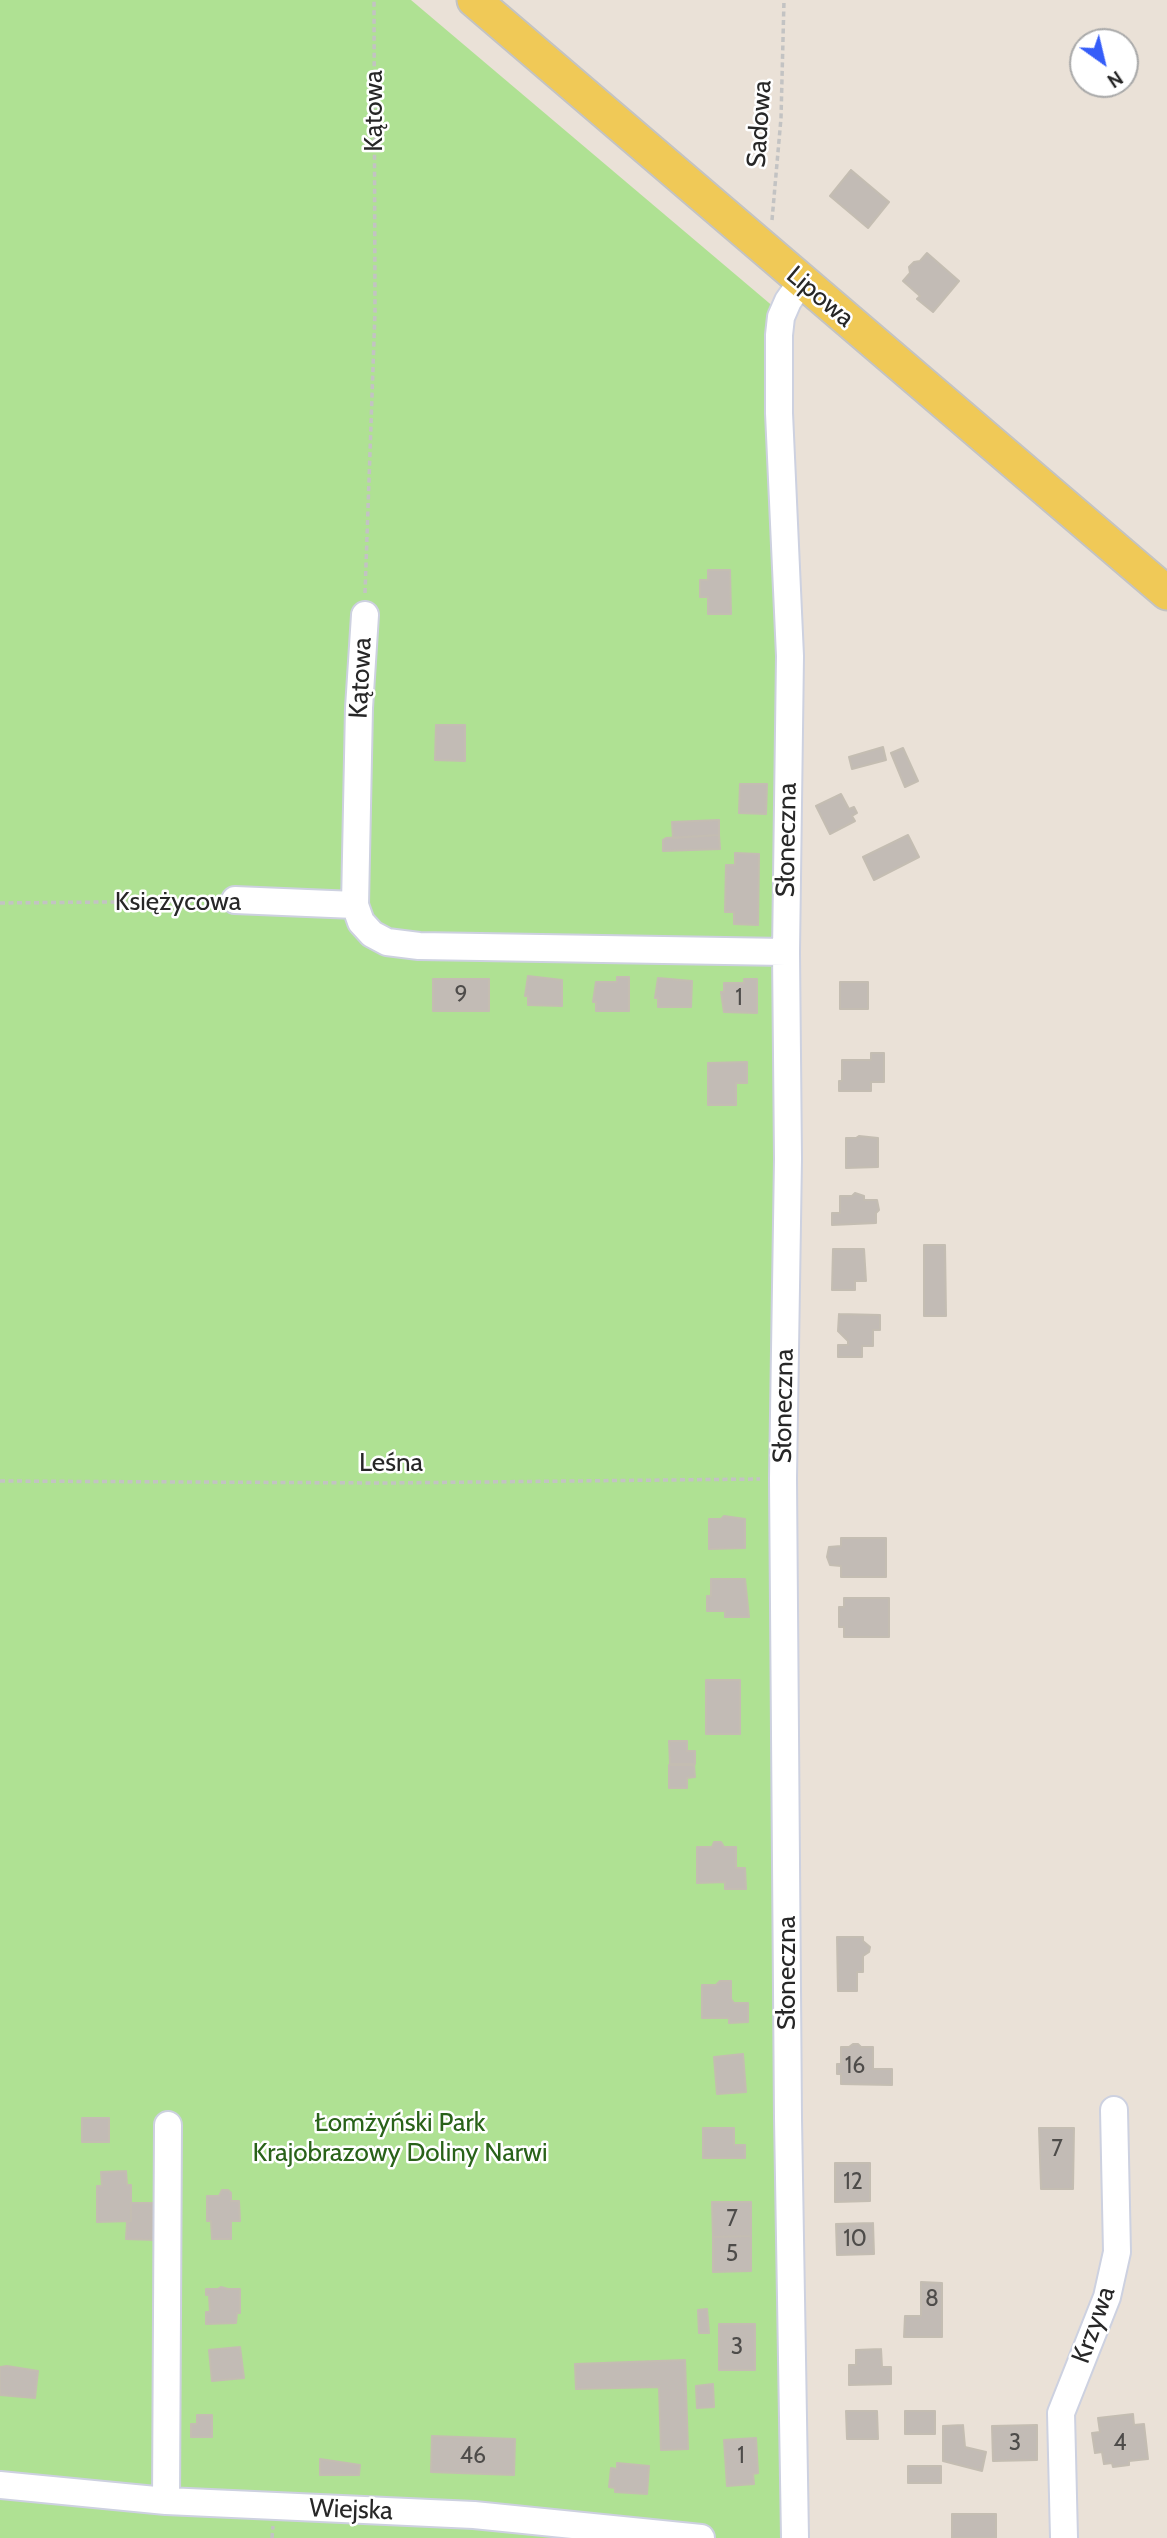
<!DOCTYPE html>
<html>
<head>
<meta charset="utf-8">
<style>
	body { margin:0 }
	#map { position:relative; width:1167px; height:2538px; overflow:hidden; background:#eae1d7; font-family:Cabin,sans-serif }
	canvas { display:block }
	.north { position:absolute; left:1069px; top:28px; width:70px; height:70px; box-sizing:border-box; background:#fff; border:2px solid #a9a9a9; border-radius:50%; rotate:146deg; font-size:19px; font-weight:700; line-height:28px; text-align:center; color:#272727 }
	.north::after { content:''; display:block; margin:auto; width:24px; height:32px; background:#355df9; clip-path:polygon(50% 0,100% 100%,50% 72%,0 100%) }
</style>
</head>
<body>
<div id="map">
<canvas width="1167" height="2538"></canvas>
<div class="north">N</div>
</div>
<script>
const c = document.querySelector('canvas').getContext('2d');
c.lineJoin = 'round';
function fill(path, color) {
  c.fillStyle = color;
  c.fill(path, 'evenodd');
}
function toPath(rows) {
  const path = new Path2D();
  for (const r of rows) {
    path.moveTo(r[0], r[1]);
    for (let i = 2; i < r.length; i += 2) path.lineTo(r[i], r[i + 1]);
  }
  return path;
}
function strokePath(path, color, width, dash) {
  c.strokeStyle = color;
  c.lineWidth = width;
  c.lineCap = dash ? 'butt' : 'round';
  c.setLineDash(dash || []);
  c.stroke(path);
}
function drawText(font, color, halo, rows, align = 'center') {
  c.font = font + ' Cabin,sans-serif';
  c.lineWidth = 5;
  c.setLineDash([]);
  c.textBaseline = 'middle';
  c.strokeStyle = halo;
  c.fillStyle = color;
  for (const [text, x, y, turn = 0] of rows) {
    c.save();
    c.translate(x, y);
    c.rotate((+turn || 0) * Math.PI / 180);
    c.textAlign = isNaN(turn) ? turn : align;
    if (halo) c.strokeText(text, 0, 0);
    c.fillText(text, 0, 0);
    c.restore();
  }
}
const green = toPath([
	[0,0,411,0,788,319,803,2538,0,2538]
]);
const building = toPath([
	[851,170,889,202,868,228,830,196,851,170],
	[927,253,959,281,933,312,917,299,920,296,903,281,910,273,909,267,914,262,920,261,927,253],
	[708,570,730,570,731,614,708,614,708,597,700,597,700,580,708,580,708,570],
	[436,725,465,725,465,761,435,760,436,725],
	[883,747,886,760,852,769,849,757,883,747],
	[903,748,918,781,905,787,891,753,903,748],
	[740,784,767,784,766,814,739,813,740,784],
	[841,794,849,809,854,807,857,813,852,816,855,821,830,834,816,806,841,794],
	[719,820,719,835,673,838,672,822,719,820],
	[719,835,720,849,663,851,663,840,666,838,719,835],
	[908,835,919,857,874,880,863,857,908,835],
	[735,853,759,854,758,925,734,924,734,912,725,912,726,865,735,865,735,853],
	[528,976,562,980,562,1006,528,1005,528,996,525,996,528,976],
	[617,977,629,977,629,1011,596,1011,596,1002,593,1002,596,982,617,982,617,977],
	[658,978,692,981,691,1007,658,1007,658,998,655,998,658,978],
	[433,979,489,979,489,1011,433,1011,433,979],
	[744,979,757,979,757,1013,724,1012,721,992,724,992,724,983,744,983,744,979],
	[840,982,868,982,868,1009,840,1009,840,982],
	[871,1053,884,1053,884,1082,871,1082,871,1091,839,1091,839,1081,842,1081,842,1060,871,1060,871,1053],
	[747,1062,747,1083,736,1083,736,1105,708,1105,708,1063,747,1062],
	[859,1136,878,1138,878,1167,846,1168,846,1138,856,1138,859,1136],
	[855,1193,864,1196,864,1200,877,1200,879,1210,876,1213,876,1223,832,1225,832,1213,840,1213,840,1196,852,1196,855,1193],
	[924,1245,945,1245,946,1316,924,1316,924,1245],
	[833,1249,864,1249,866,1281,855,1281,855,1290,832,1290,833,1249],
	[839,1314,880,1315,880,1330,873,1330,873,1346,862,1346,862,1357,838,1357,838,1345,848,1345,848,1341,838,1331,839,1314],
	[724,1516,745,1519,745,1548,709,1549,709,1519,721,1519,724,1516],
	[841,1538,886,1538,886,1577,841,1577,841,1566,830,1565,827,1557,829,1547,841,1546,841,1538],
	[711,1579,745,1579,749,1617,725,1617,725,1611,707,1611,707,1596,711,1596,711,1579],
	[844,1598,889,1598,889,1637,844,1637,844,1627,839,1627,839,1607,844,1607,844,1598],
	[706,1680,740,1680,740,1734,706,1734,706,1680],
	[669,1741,687,1741,687,1751,695,1751,695,1764,670,1764,669,1741],
	[669,1765,694,1765,695,1777,687,1778,687,1788,669,1788,669,1765],
	[714,1842,721,1842,724,1847,736,1847,736,1868,745,1868,746,1889,725,1889,725,1882,697,1883,697,1847,712,1847,714,1842],
	[837,1937,863,1937,863,1941,870,1947,869,1952,863,1956,863,1972,857,1972,857,1991,838,1991,837,1937],
	[720,1981,731,1981,731,1999,734,2003,748,2003,748,2022,729,2023,729,2018,702,2018,702,1985,716,1985,720,1981],
	[853,2044,858,2044,861,2047,873,2047,873,2069,892,2069,892,2085,841,2084,841,2074,837,2074,837,2064,841,2064,841,2047,849,2047,853,2044],
	[743,2054,746,2092,717,2094,714,2057,743,2054],
	[82,2118,109,2118,109,2142,82,2142,82,2118],
	[703,2128,734,2128,734,2145,745,2145,745,2158,703,2158,703,2128],
	[1039,2128,1074,2128,1073,2189,1041,2189,1039,2128],
	[835,2163,870,2163,870,2201,835,2202,835,2163],
	[126,2171,127,2185,131,2185,131,2221,97,2222,97,2186,102,2186,101,2172,126,2171],
	[222,2190,228,2190,231,2193,231,2201,239,2201,240,2221,231,2221,231,2239,212,2239,211,2221,207,2221,207,2196,219,2196,222,2190],
	[712,2202,751,2202,751,2236,713,2237,712,2202],
	[131,2203,157,2203,156,2240,126,2239,127,2222,131,2221,131,2203],
	[873,2223,874,2254,837,2255,836,2224,873,2223],
	[751,2236,751,2271,713,2272,713,2237,751,2236],
	[921,2282,942,2283,942,2337,904,2337,905,2316,921,2316,921,2282],
	[221,2287,228,2289,240,2289,240,2313,237,2313,236,2323,206,2324,206,2312,210,2312,209,2295,206,2295,206,2289,218,2289,221,2287],
	[707,2309,709,2333,699,2333,698,2310,707,2309],
	[719,2324,755,2324,755,2370,719,2370,719,2324],
	[240,2347,244,2378,212,2381,209,2350,240,2347],
	[881,2349,882,2367,891,2367,891,2384,849,2385,849,2365,856,2365,856,2350,881,2349],
	[685,2360,688,2449,661,2450,659,2387,576,2389,575,2364,685,2360],
	[7,2366,38,2371,35,2398,0,2395,0,2367,7,2366],
	[713,2384,714,2407,697,2408,696,2386,713,2384],
	[846,2411,877,2411,878,2439,847,2439,846,2411],
	[905,2411,935,2411,935,2434,905,2434,905,2411],
	[1133,2414,1134,2425,1144,2424,1148,2459,1129,2461,1129,2465,1113,2467,1112,2463,1104,2464,1102,2452,1095,2453,1092,2433,1100,2432,1098,2418,1133,2414],
	[197,2415,212,2415,212,2437,191,2437,191,2424,197,2424,197,2415],
	[963,2425,965,2447,986,2452,982,2471,943,2461,943,2426,963,2425],
	[1037,2425,1037,2460,993,2461,992,2426,1037,2425],
	[432,2436,515,2439,514,2475,431,2472,432,2436],
	[756,2438,758,2473,753,2474,754,2484,727,2486,724,2440,756,2438],
	[320,2459,360,2465,359,2475,320,2475,320,2459],
	[617,2463,649,2466,647,2494,615,2492,615,2488,609,2487,611,2468,617,2469,617,2463],
	[908,2466,941,2466,941,2483,908,2483,908,2466],
	[952,2514,996,2514,996,2538,952,2538,952,2514]
]);
const path = toPath([
	[772,220,781,118,784,0],
	[365,593,375,312,374,0],
	[0,903,212,901],
	[0,1481,385,1483,760,1479],
	[272,2538,273,2526]
]);
const minor = toPath([
	[365,615,359,708,355,905,361,922,372,934,387,942,419,946,786,952],
	[235,900,355,905],
	[0,2485,166,2501,474,2515,701,2538],
	[166,2501,168,2125],
	[795,2538,788,2118,783,1478,788,1159,786,952,790,656,779,413,779,335,781,317,788,301,802,281],
	[1064,2538,1061,2413,1107,2297,1117,2252,1114,2110]
]);
const major = toPath([
	[474,0,1167,593]
]);
const numberNames = [
	["9",461,995],
	["1",739,998],
	["16",855,2066],
	["7",1057,2149],
	["12",853,2182],
	["7",732,2219],
	["10",855,2239],
	["5",732,2254],
	["8",932,2299],
	["3",737,2347],
	["3",1015,2443],
	["4",1120,2443],
	["46",473,2456],
	["1",741,2456]
];
const streetNames = [
	["Kątowa",374,111,-90],
	["Sadowa",760,124,-86],
	["Lipowa",820,297,40],
	["Kątowa",361,678,-87],
	["Słoneczna",787,840,-89],
	["Księżycowa",178,902],
	["Słoneczna",784,1406,-89],
	["Leśna",391,1463],
	["Słoneczna",787,1973,-90],
	["Krzywa",1094,2325,-70],
	["Wiejska",351,2510,2]
];
const parkNames = [
	["Łomżyński Park",400,2123],
	["Krajobrazowy Doliny Narwi",400,2153]
];
fill(green, '#afe193');
fill(building, '#c2bbb5');
strokePath(building, '#c4bdb2', 2);
strokePath(minor, '#cdd1e0', 30);
strokePath(major, '#c3c3c3', 37);
strokePath(path, '#c3c3c3', 3.5, [5, 3.5]);
strokePath(minor, '#fff', 26);
strokePath(major, '#f0c957', 33);
drawText('23px', '#4e4c4a', null, numberNames);
drawText('26px', '#272727', '#fff', streetNames);
drawText('26px', '#296219', '#fff', parkNames);
</script>
</body>
</html>
